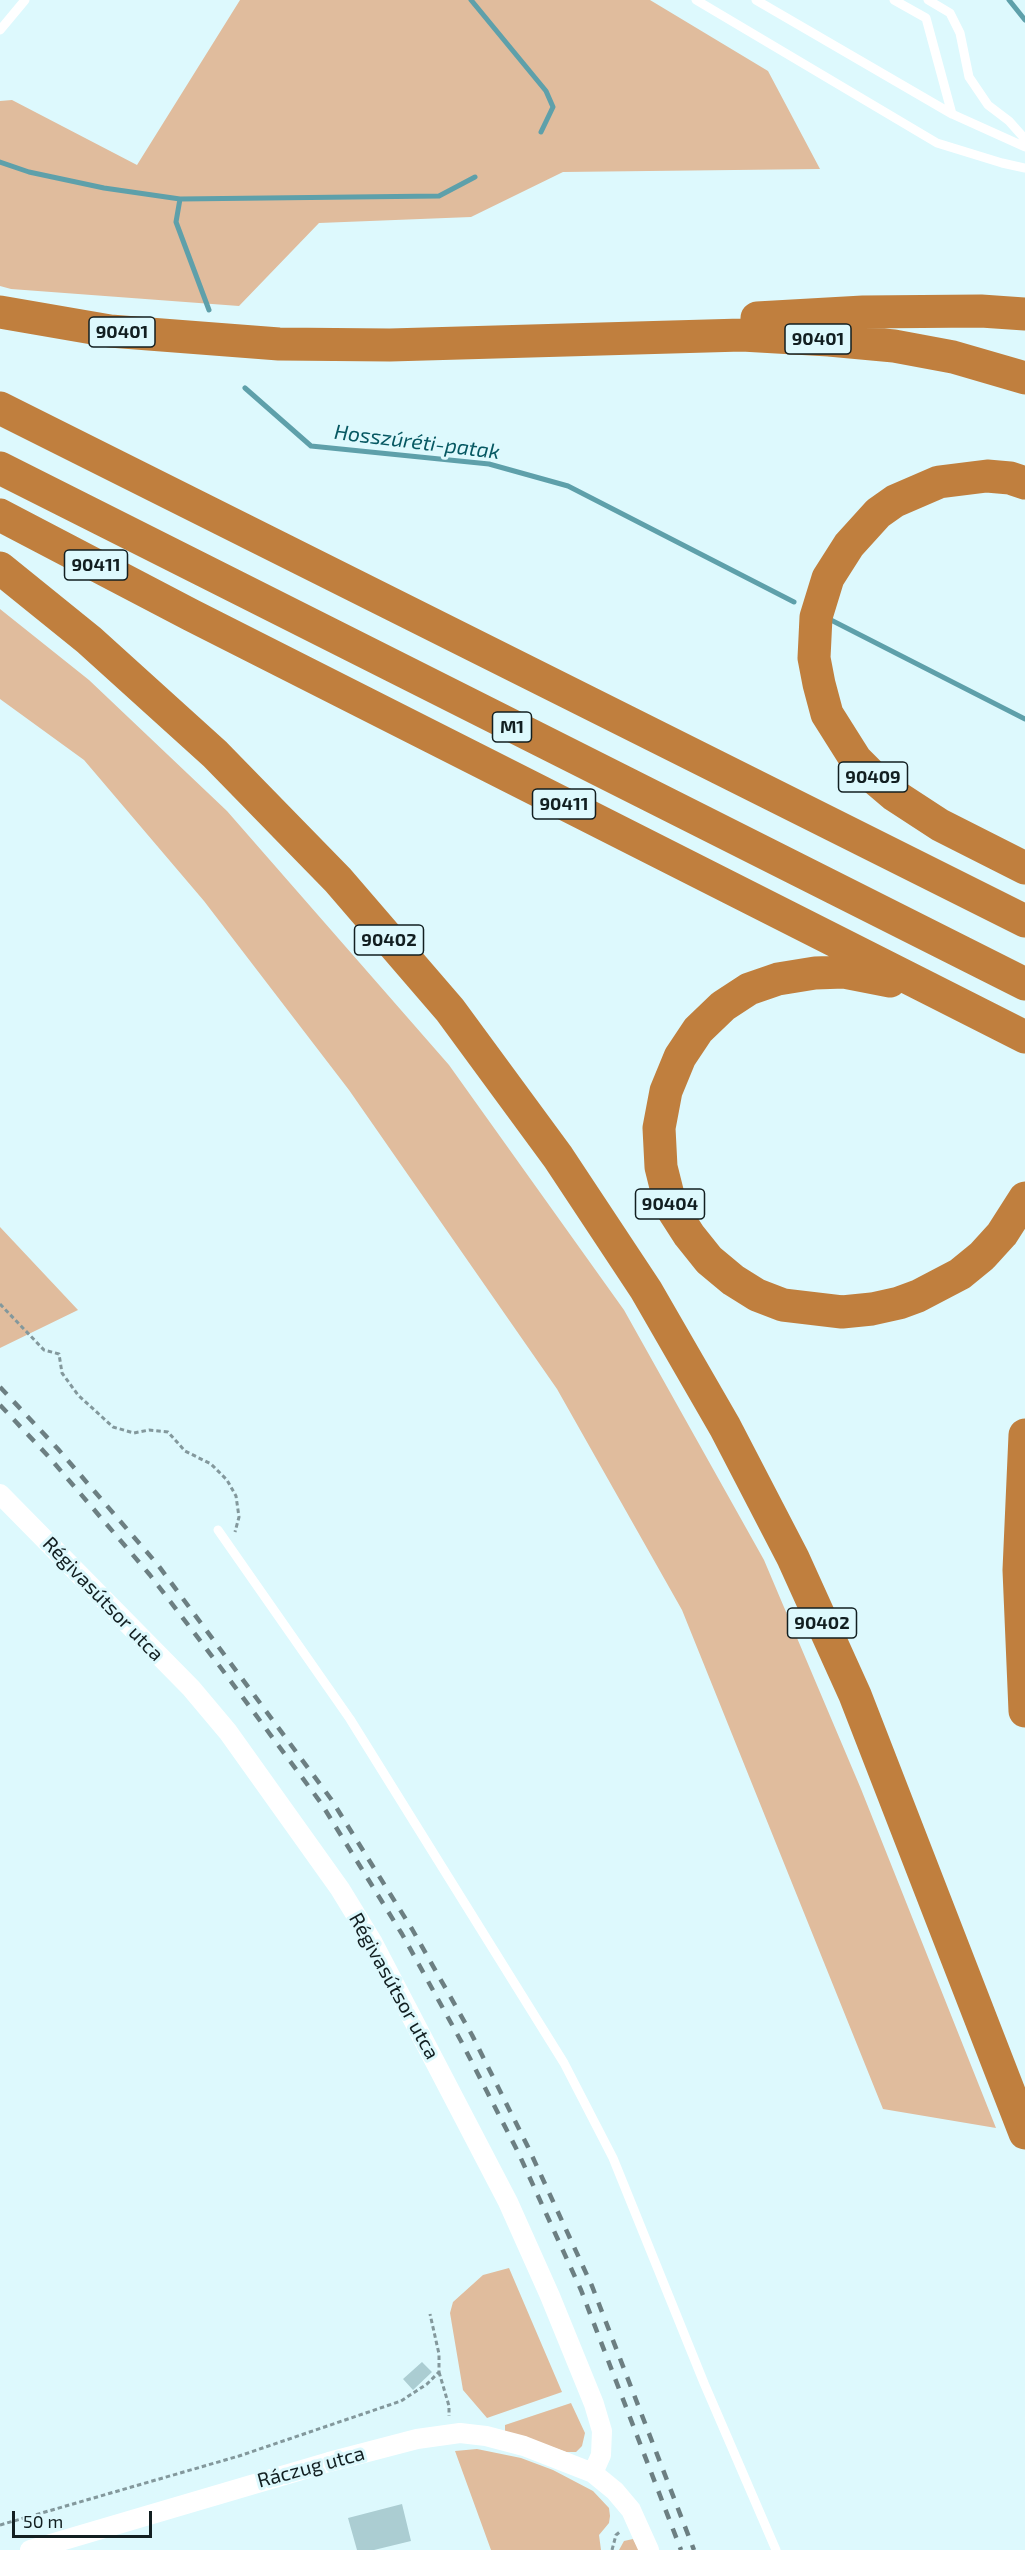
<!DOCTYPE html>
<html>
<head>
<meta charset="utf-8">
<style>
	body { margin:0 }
	#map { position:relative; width:1025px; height:2550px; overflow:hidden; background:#ddf9fd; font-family:"Exo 2",sans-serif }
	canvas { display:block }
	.scale { position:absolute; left:12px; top:2511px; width:140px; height:27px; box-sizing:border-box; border:3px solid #121f21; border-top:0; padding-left:8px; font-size:18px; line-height:21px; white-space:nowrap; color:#121f21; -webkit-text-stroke:4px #ddf9fd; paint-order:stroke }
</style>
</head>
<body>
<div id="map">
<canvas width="1025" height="2550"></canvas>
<div class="scale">50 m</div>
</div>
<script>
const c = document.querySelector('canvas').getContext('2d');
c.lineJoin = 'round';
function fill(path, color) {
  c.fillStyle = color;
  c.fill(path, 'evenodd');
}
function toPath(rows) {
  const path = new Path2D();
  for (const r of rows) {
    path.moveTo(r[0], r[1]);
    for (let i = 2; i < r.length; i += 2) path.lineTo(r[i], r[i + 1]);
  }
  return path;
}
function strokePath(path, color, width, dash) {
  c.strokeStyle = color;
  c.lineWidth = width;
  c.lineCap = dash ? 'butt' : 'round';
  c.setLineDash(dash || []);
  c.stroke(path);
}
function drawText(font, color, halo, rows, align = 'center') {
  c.font = font + ' "Exo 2",sans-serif';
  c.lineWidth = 6;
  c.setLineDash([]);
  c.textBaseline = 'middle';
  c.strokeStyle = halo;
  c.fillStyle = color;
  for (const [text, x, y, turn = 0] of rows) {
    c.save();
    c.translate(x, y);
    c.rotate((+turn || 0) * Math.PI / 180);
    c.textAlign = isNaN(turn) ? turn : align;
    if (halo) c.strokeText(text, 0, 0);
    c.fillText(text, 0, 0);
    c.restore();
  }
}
const green = toPath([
	[240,0,650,0,768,71,820,169,563,172,471,217,319,223,239,306,11,289,0,286,0,101,12,100,137,165],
	[0,609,89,680,227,811,449,1065,624,1310,764,1560,861,1789,996,2128,883,2109,682,1610,557,1389,349,1090,204,901,84,760,0,699],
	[0,1227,78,1310,0,1348],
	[509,2268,562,2392,487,2418,463,2390,450,2313,453,2302,483,2275],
	[571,2403,585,2433,582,2446,576,2452,566,2452,522,2436,505,2433,505,2425],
	[477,2449,521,2458,553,2470,593,2491,609,2508,610,2516,609,2523,599,2535,601,2550,491,2550,455,2451],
	[633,2539,639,2550,619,2550,624,2541]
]);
const stream = toPath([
	[471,0,546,91,553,107,541,132],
	[1009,0,1025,20],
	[0,162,29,172,104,188,180,199,439,196,475,177],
	[180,199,176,222,209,310],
	[245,388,311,446,489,464,568,486,794,602],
	[827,618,1025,719]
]);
const building = toPath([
	[422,2362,432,2372,413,2390,403,2379],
	[402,2504,411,2541,374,2550,357,2550,348,2518]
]);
const path = toPath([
	[0,1304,44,1350,59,1354,62,1373,78,1395,113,1427,134,1433,149,1430,168,1432,185,1451,211,1464,227,1480,236,1496,239,1517,235,1532],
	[439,2372,449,2406,449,2416],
	[0,2525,239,2456,401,2401,427,2384,439,2372,439,2354,430,2314],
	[612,2550,616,2535,621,2531]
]);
const lane = toPath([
	[696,0,937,143,1002,163,1025,168],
	[756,0,952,114,1025,147],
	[894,0,926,18,952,114],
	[928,0,950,13,960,33,969,77,988,105,1009,121,1025,139],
	[0,30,25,0],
	[218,1530,350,1719,564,2063,613,2158,704,2383,776,2550]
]);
const street = toPath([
	[0,1494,191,1688,228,1732,340,1889,373,1943,508,2202,550,2296,594,2404,602,2431,601,2455,593,2473],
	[30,2550,329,2462,417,2439,460,2433,486,2436,524,2446,593,2473,615,2491,631,2510,649,2550]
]);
const highway = toPath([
	[0,312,110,331,279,344,390,345,742,335,829,340,894,346,953,357,1025,378],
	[757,318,863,312,981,311,1025,314],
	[0,408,1025,921],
	[0,468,1025,984],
	[1025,483,1010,478,987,476,939,482,895,501,878,513,849,545,828,578,816,617,814,658,819,684,827,714,856,760,874,778,894,795,940,825,1025,868],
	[0,515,191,615,1025,1037],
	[0,568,89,640,215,754,338,880,450,1010,558,1157,646,1290,725,1427,793,1558,855,1695,1025,2133],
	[890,981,844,972,815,973,778,979,749,989,723,1006,698,1030,680,1057,666,1091,659,1128,661,1167,671,1207,689,1235,709,1260,733,1280,757,1295,783,1305,842,1312,872,1309,899,1303,918,1296,960,1274,982,1256,1002,1234,1025,1198],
	[1025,1435,1019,1570,1025,1711]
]);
const rail = toPath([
	[0,1387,58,1449,158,1565,331,1799,412,1929,472,2035,528,2147,592,2286,694,2550],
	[0,1405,49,1457,150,1575,221,1668,321,1803,402,1934,461,2041,518,2152,581,2290,681,2550]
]);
const shields = [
	[122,332,66],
	[818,339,66],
	[96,565,63],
	[512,727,39],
	[873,777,69],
	[564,804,63],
	[389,940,69],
	[670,1204,69],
	[822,1623,69]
];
const shieldNames = [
	["90401",122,332],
	["90401",818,339],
	["90411",96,565],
	["M1",512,727],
	["90409",873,777],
	["90411",564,804],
	["90402",389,940],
	["90404",670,1204],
	["90402",822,1623]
];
const streetNames = [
	["Régivasútsor utca",103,1599,46],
	["Régivasútsor utca",394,1986,61],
	["Ráczug utca",311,2467,-15]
];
const waterNames = [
	["Hosszúréti-patak",417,442,7]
];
fill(green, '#e0bc9d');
strokePath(stream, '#5ea0aa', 5);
fill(building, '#abcdd2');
strokePath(path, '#83989c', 3, [4.5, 3]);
strokePath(lane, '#fff', 9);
strokePath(street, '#fff', 20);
strokePath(highway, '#c07f3e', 33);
strokePath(rail, '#6c7f82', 4.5, [10, 10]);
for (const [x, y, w] of shields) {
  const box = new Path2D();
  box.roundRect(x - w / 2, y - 15, w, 30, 4.5);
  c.fillStyle = '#ddf9fd';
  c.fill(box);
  strokePath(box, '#121f21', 1.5);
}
drawText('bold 18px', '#121f21', null, shieldNames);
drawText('20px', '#121f21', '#ddf9fd', streetNames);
drawText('italic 21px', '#065862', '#ddf9fd', waterNames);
</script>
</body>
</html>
